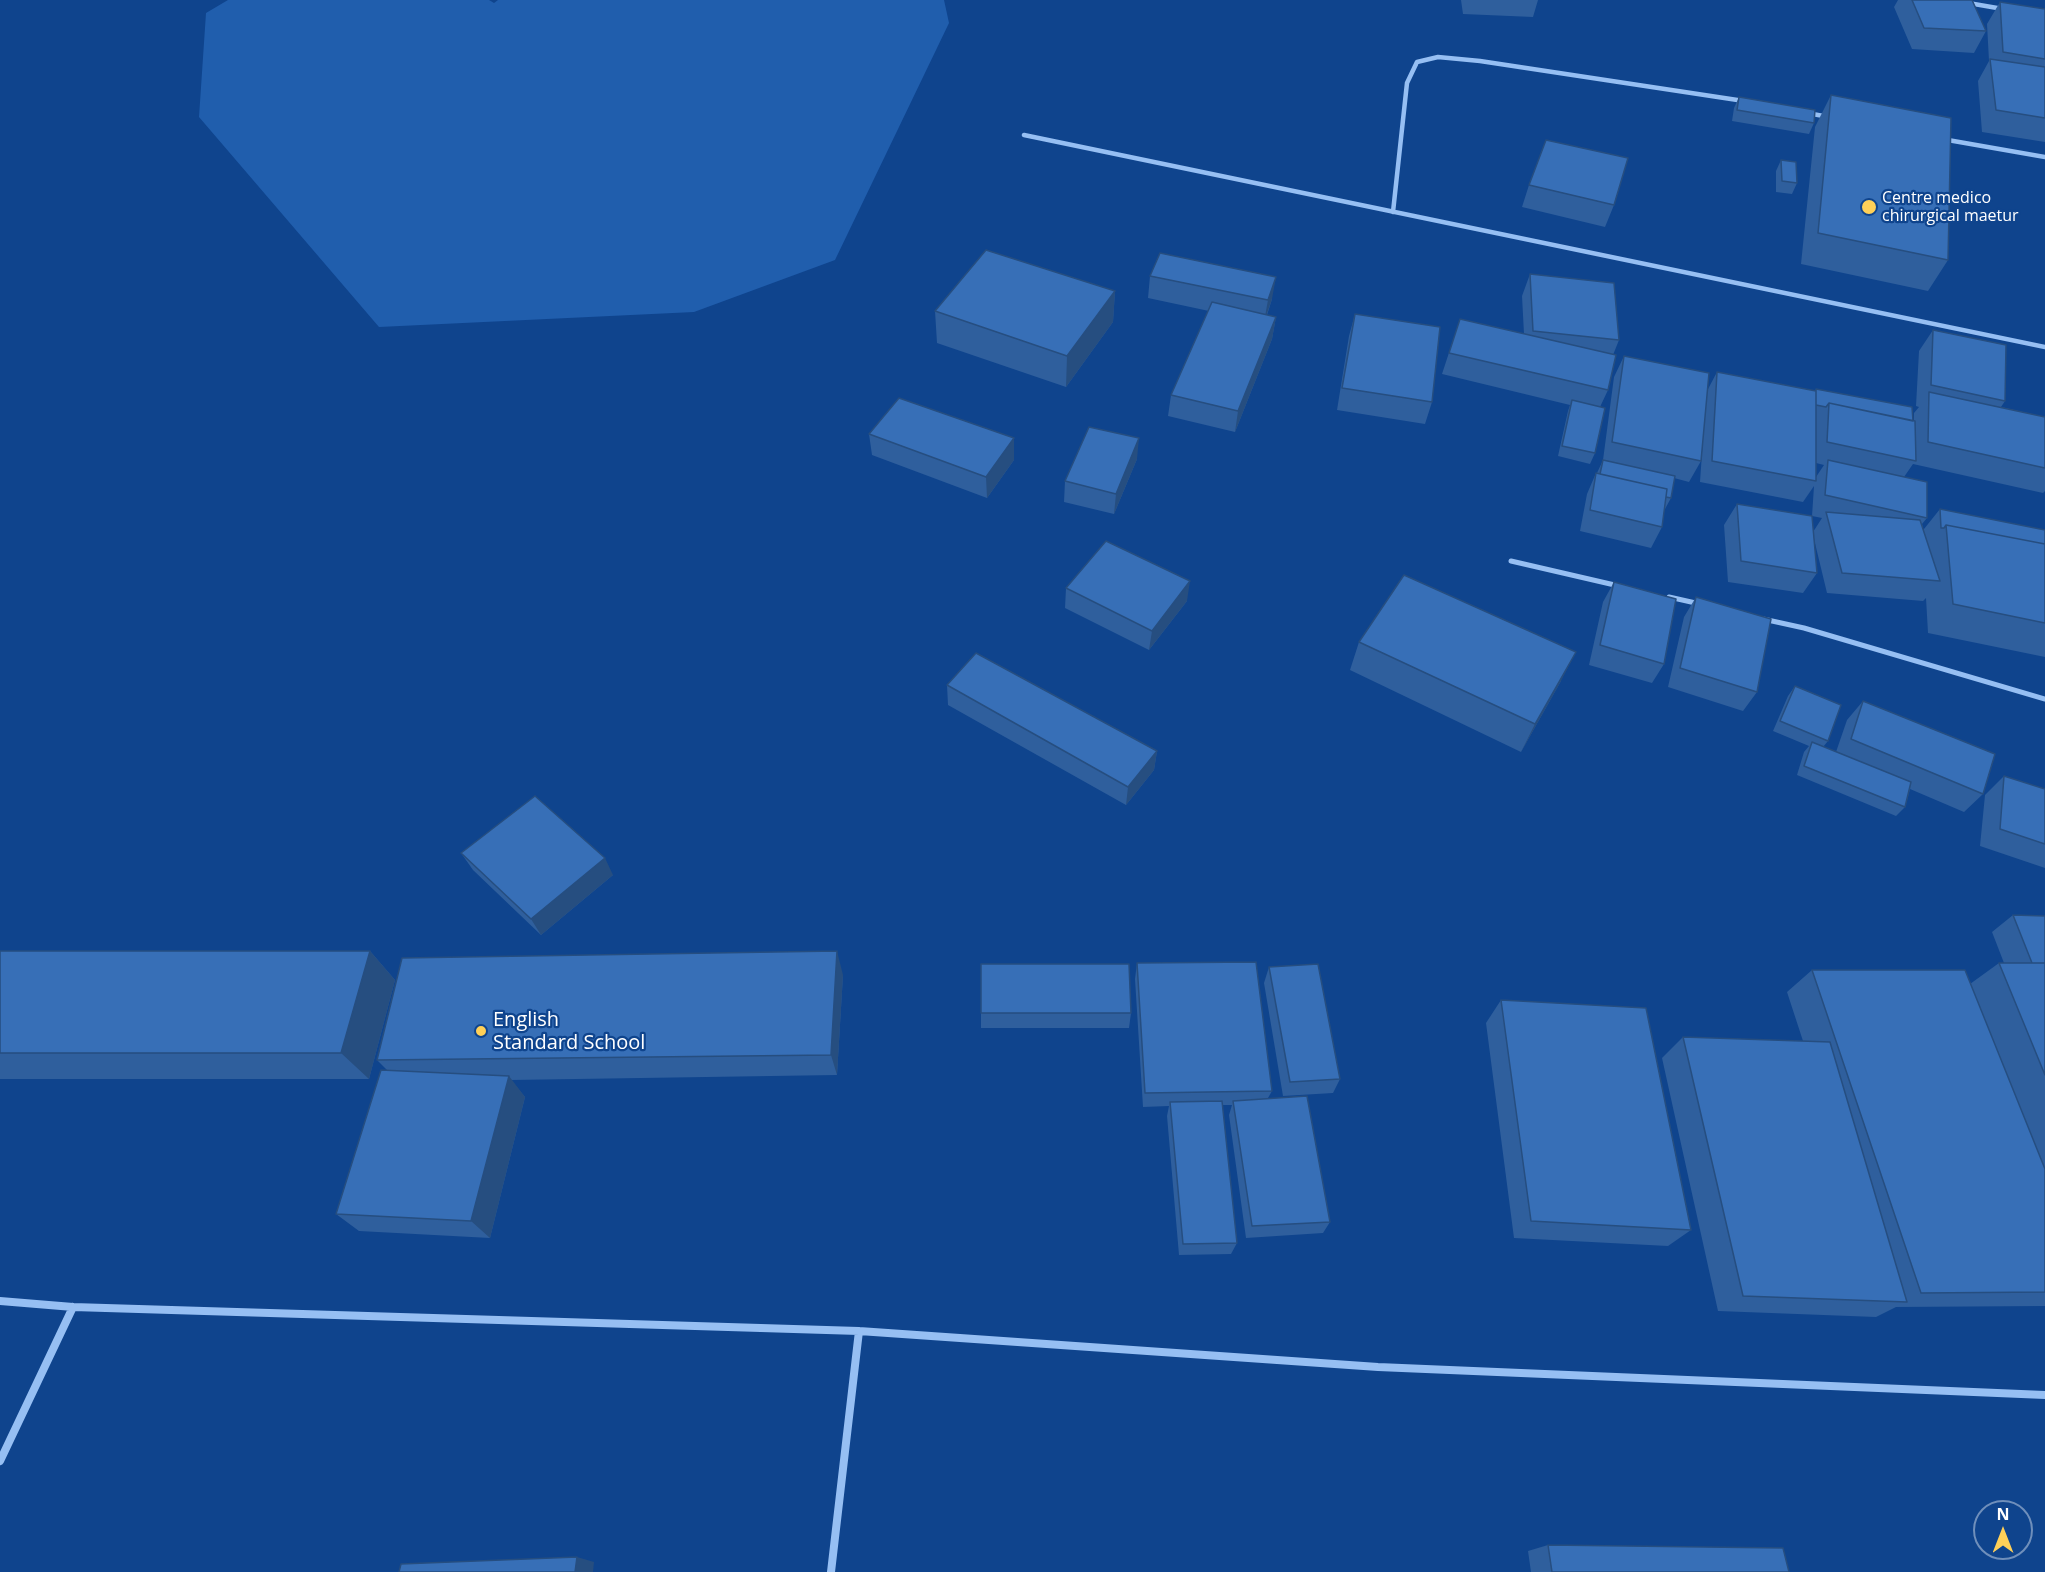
<!DOCTYPE html>
<html>
<head>
<meta charset="utf-8">
<style>
	body { margin:0 }
	#map { position:relative; width:2045px; height:1572px; overflow:hidden; background:#0f448d; font-family:"Open Sans",sans-serif }
	canvas { display:block }
	.north { position:absolute; left:1973px; top:1500px; width:60px; height:60px; box-sizing:border-box; background:#0f448d; border:2px solid #6f8fbb; border-radius:50%; rotate:0deg; font-size:16px; font-weight:700; line-height:24px; text-align:center; color:#fff }
	.north::after { content:''; display:block; margin:auto; width:21px; height:27px; background:#ffd058; clip-path:polygon(50% 0,100% 100%,50% 72%,0 100%) }
</style>
</head>
<body>
<div id="map">
<canvas width="2045" height="1572"></canvas>
<div class="north">N</div>
</div>
<script>
const c = document.querySelector('canvas').getContext('2d');
c.lineJoin = 'round';
function fill(path, color) {
  c.fillStyle = color;
  c.fill(path, 'evenodd');
}
function toPath(rows) {
  const path = new Path2D();
  for (const r of rows) {
    path.moveTo(r[0], r[1]);
    for (let i = 2; i < r.length; i += 2) path.lineTo(r[i], r[i + 1]);
  }
  return path;
}
function strokePath(path, color, width, dash) {
  c.strokeStyle = color;
  c.lineWidth = width;
  c.lineCap = dash ? 'butt' : 'round';
  c.setLineDash(dash || []);
  c.stroke(path);
}
function drawText(font, color, halo, rows, align = 'center') {
  c.font = font + ' "Open Sans",sans-serif';
  c.lineWidth = 4.5;
  c.setLineDash([]);
  c.textBaseline = 'middle';
  c.strokeStyle = halo;
  c.fillStyle = color;
  for (const [text, x, y, turn = 0] of rows) {
    c.save();
    c.translate(x, y);
    c.rotate((+turn || 0) * Math.PI / 180);
    c.textAlign = isNaN(turn) ? turn : align;
    if (halo) c.strokeText(text, 0, 0);
    c.fillText(text, 0, 0);
    c.restore();
  }
}
const green = toPath([
	[228,0,489,0,494,3,498,0,944,0,949,23,835,260,694,312,379,327,199,117,206,13]
]);
const minorFar2 = toPath([
	[1951,0,2003,9],
	[1807,113,1829,117],
	[1024,135,2045,347],
	[1942,139,2045,157],
	[1393,212,1407,83,1417,62,1438,57,1480,61,1744,101]
]);
const minorFar1 = toPath([
	[1511,561,1619,586],
	[1669,597,1700,604],
	[1763,619,1804,628,2045,699]
]);
const minor = toPath([
	[0,1301,73,1307,859,1331,1378,1367,2045,1395],
	[0,1461,73,1307],
	[831,1572,859,1331]
]);
const wall = toPath([
	[1461,0,1538,0,1533,17,1463,14],
	[1898,0,1972,0,1986,31,1974,53,1912,49,1894,7],
	[2000,2,2045,9,2045,142,1982,132,1978,81,1989,61,1987,24],
	[1831,95,1948,260,1928,291,1801,264,1815,127],
	[1739,97,1814,123,1809,134,1732,121,1734,108],
	[1781,160,1797,183,1792,194,1776,192,1776,171],
	[1529,185,1614,205,1605,227,1522,207],
	[1530,274,1619,340,1613,355,1608,390,1600,407,1595,453,1590,464,1558,456,1568,411,1570,405,1442,374,1460,319,1524,334,1522,296],
	[1150,276,1272,299,1267,315,1276,317,1272,339,1235,432,1168,416,1171,395,1209,311,1148,298],
	[1115,291,1113,322,1066,387,937,343,935,311],
	[1355,314,1432,402,1425,424,1337,410,1349,336],
	[1933,330,2005,401,2001,407,2045,417,2045,491,2043,493,1913,464,1904,477,1927,518,1922,524,1924,532,1924,529,1940,509,2045,530,2045,657,1928,633,1926,598,1923,601,1827,593,1814,539,1817,573,1803,593,1728,582,1724,525,1737,504,1812,516,1814,486,1803,502,1700,482,1703,438,1701,461,1689,482,1674,478,1671,498,1665,509,1664,508,1662,527,1651,548,1580,531,1587,494,1596,473,1597,473,1603,460,1614,377,1624,356,1707,391,1717,372,1815,391,1816,389,1914,421,1914,413,1919,407,1916,406,1919,351],
	[1816,463,1824,465,1816,477],
	[1812,516,1822,518,1813,532],
	[869,434,1014,460,987,498,872,455],
	[1137,459,1114,514,1064,502,1065,481],
	[1614,582,1664,664,1652,683,1589,665,1603,602],
	[1066,588,1187,601,1149,650,1065,608],
	[1696,597,1757,692,1743,711,1668,687,1684,617],
	[1359,642,1561,681,1521,752,1350,670],
	[947,685,1157,751,1154,770,1126,805,948,705],
	[1795,686,1828,741,1823,747,1836,752,1847,720,1863,701,1983,794,1964,812,1910,789,1905,807,1896,816,1797,775,1804,752,1809,746,1773,731,1788,696],
	[2004,776,2045,789,2045,868,1980,846,1985,795],
	[461,853,613,875,541,935,473,870],
	[2013,915,2045,916,2045,1306,1896,1307,1876,1317,1718,1311,1662,1058,1683,1037,1803,1041,1787,992,1812,970,1970,984,1999,963,2004,963,1992,932],
	[0,951,370,951,395,980,369,1079,0,1079],
	[1137,963,1272,1091,1268,1098,1330,1222,1323,1233,1246,1238,1229,1115,1232,1105,1222,1105,1237,1243,1231,1254,1179,1255,1167,1116,1169,1106,1143,1107,1135,979],
	[1269,967,1340,1079,1333,1093,1283,1096,1264,983],
	[843,975,837,1075,511,1080,525,1097,490,1238,359,1231,336,1214,388,1071,377,1060],
	[1501,1000,1691,1230,1668,1246,1514,1238,1486,1023],
	[981,1013,1131,1013,1129,1028,981,1028],
	[1548,1545,1789,1572,1531,1572,1528,1551]
]);
const shadedWall = toPath([
	[1276,277,1272,299,1264,322,1268,300],
	[1115,291,1113,322,1066,387,1067,356],
	[1276,317,1272,339,1235,432,1238,411],
	[1014,438,1014,460,987,498,986,477],
	[1139,438,1137,459,1114,514,1116,494],
	[1190,581,1187,601,1149,650,1152,631],
	[1576,652,1561,681,1521,752,1535,724],
	[1157,751,1154,770,1126,805,1128,787],
	[605,858,613,875,541,935,531,919],
	[370,951,395,980,369,1079,341,1053],
	[837,951,843,975,837,1075,831,1055],
	[509,1076,525,1097,490,1238,471,1221],
	[577,1557,594,1562,593,1572,575,1572]
]);
const building = toPath([
	[1912,0,1972,0,1986,31,1924,28,1912,0],
	[2000,2,2045,9,2045,59,2003,52,2000,2],
	[1990,59,2045,67,2045,118,1996,110,1990,59],
	[1831,95,1951,118,1948,260,1818,233,1831,95],
	[1739,97,1815,110,1814,123,1737,110,1739,97],
	[1546,140,1628,158,1614,205,1529,185,1546,140],
	[1781,160,1796,162,1797,183,1782,181,1781,160],
	[986,250,1115,291,1067,356,935,311,986,250],
	[1160,253,1276,277,1268,300,1150,276,1160,253],
	[1530,274,1614,283,1619,340,1533,331,1530,274],
	[1212,302,1276,317,1238,411,1171,395,1212,302],
	[1355,314,1440,327,1432,402,1342,388,1355,314],
	[1460,319,1616,355,1608,390,1449,353,1460,319],
	[1933,330,2006,345,2005,401,1931,385,1933,330],
	[1624,356,1709,373,1701,461,1612,442,1624,356],
	[1717,372,1816,391,1816,481,1712,461,1717,372],
	[1816,389,1912,407,1913,421,1829,403,1826,407,1816,405,1816,389],
	[1929,392,2045,417,2045,468,1928,442,1929,392],
	[899,398,1014,438,986,477,869,434,899,398],
	[1572,400,1605,408,1595,453,1562,446,1572,400],
	[1829,403,1915,421,1916,461,1827,442,1829,403],
	[1089,427,1139,438,1116,494,1065,481,1089,427],
	[1603,460,1675,476,1671,498,1666,497,1667,489,1600,474,1603,460],
	[1828,460,1927,482,1927,518,1825,495,1828,460],
	[1596,473,1667,489,1662,527,1590,510,1596,473],
	[1737,504,1812,516,1817,573,1741,561,1737,504],
	[1940,509,2045,530,2045,544,1946,525,1944,528,1941,528,1940,509],
	[1826,512,1920,520,1940,581,1842,573,1826,512],
	[1946,525,2045,544,2045,623,1953,604,1946,525],
	[1106,541,1190,581,1152,631,1066,588,1106,541],
	[1404,575,1576,652,1535,724,1359,642,1404,575],
	[1614,582,1676,599,1664,664,1600,645,1614,582],
	[1696,597,1771,619,1757,692,1680,668,1696,597],
	[976,653,1157,751,1128,787,947,685,976,653],
	[1795,686,1841,705,1828,741,1780,721,1795,686],
	[1863,701,1995,754,1983,794,1851,739,1863,701],
	[1812,742,1911,782,1905,807,1804,766,1812,742],
	[2004,776,2045,789,2045,844,2000,829,2004,776],
	[535,796,605,858,531,919,461,853,535,796],
	[2013,915,2045,916,2045,963,2032,963,2013,915],
	[0,951,370,951,341,1053,0,1053,0,951],
	[837,951,831,1055,377,1060,402,958,837,951],
	[1256,962,1272,1091,1145,1093,1137,963,1256,962],
	[1999,963,2045,963,2045,1075,1999,963],
	[981,964,1129,964,1131,1013,981,1013,981,964],
	[1318,964,1340,1079,1290,1082,1269,967,1318,964],
	[1812,970,1965,970,2045,1169,2045,1292,1921,1293,1812,970],
	[1501,1000,1646,1008,1691,1230,1531,1221,1501,1000],
	[1683,1037,1830,1042,1907,1302,1743,1296,1683,1037],
	[381,1070,509,1076,471,1221,336,1214,381,1070],
	[1307,1096,1330,1222,1252,1226,1233,1101,1307,1096],
	[1222,1101,1237,1243,1183,1244,1170,1102,1222,1101],
	[1548,1545,1783,1548,1789,1572,1552,1572,1548,1545],
	[577,1557,575,1572,399,1572,401,1564,577,1557]
]);
const markers = [
	[1869,207,8,"#ffd058"],
	[481,1031,6,"#ffd058"]
];
const farPoinames = [
	["Centre medico",1882,198],
	["chirurgical maetur",1882,216]
];
const poiNames = [
	["English",493,1020],
	["Standard School",493,1043]
];
fill(green, '#205ead');
strokePath(minorFar2, '#96bff3', 4.5);
strokePath(minorFar1, '#96bff3', 5);
strokePath(minor, '#96bff3', 8);
fill(wall, '#2f5f9d');
fill(shadedWall, '#264e80');
fill(building, '#376fb7');
strokePath(building, '#264e80', 1.5);
for (const [x, y, r, color] of markers) {
  const dot = new Path2D();
  dot.arc(x, y, r, 0, 2 * Math.PI);
  c.fillStyle = color;
  c.fill(dot);
  strokePath(dot, '#0f448d', 2);
}
drawText('16px', '#fff', '#0f448d', farPoinames, 'left');
drawText('20px', '#fff', '#0f448d', poiNames, 'left');
</script>
</body>
</html>
